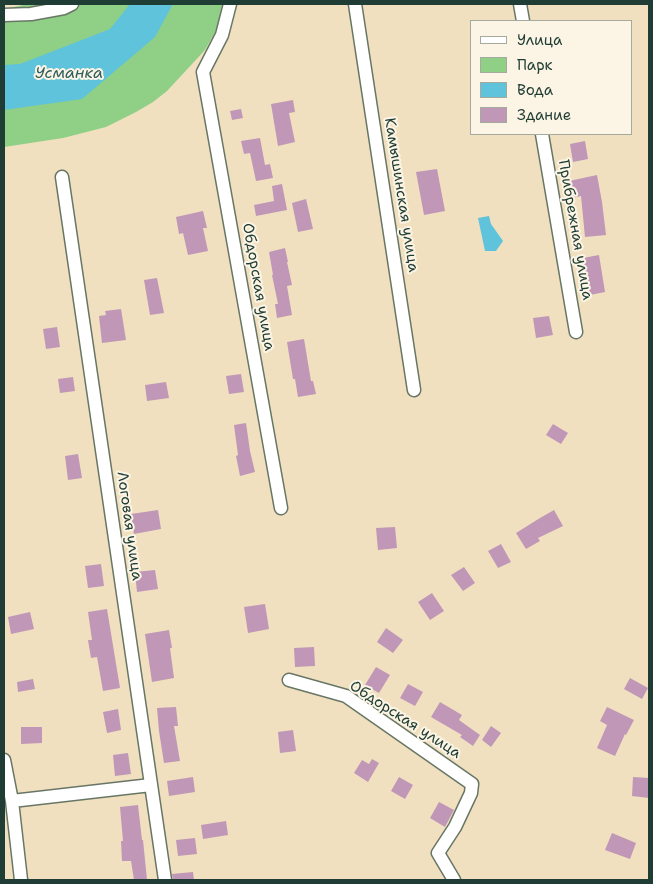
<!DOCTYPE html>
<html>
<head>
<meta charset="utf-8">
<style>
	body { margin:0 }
	#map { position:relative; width:653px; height:884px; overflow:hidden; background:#f0e0bf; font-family:"Shantell Sans",sans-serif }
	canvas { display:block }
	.frame { position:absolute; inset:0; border:5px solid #1f3d34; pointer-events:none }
	.legend { position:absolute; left:470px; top:20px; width:162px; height:115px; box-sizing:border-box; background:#fcf5e5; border:1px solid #a4ab9e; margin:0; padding:6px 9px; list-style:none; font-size:15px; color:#1f3d34 }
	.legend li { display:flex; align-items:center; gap:10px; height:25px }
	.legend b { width:25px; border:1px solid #a4ab9e }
</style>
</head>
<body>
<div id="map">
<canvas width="653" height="884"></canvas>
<div class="frame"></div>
<ul class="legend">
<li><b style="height:6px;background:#fff"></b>Улица</li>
<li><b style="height:14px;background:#90cf86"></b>Парк</li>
<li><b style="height:14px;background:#5ec3db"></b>Вода</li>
<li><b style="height:14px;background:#c097b7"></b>Здание</li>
</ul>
</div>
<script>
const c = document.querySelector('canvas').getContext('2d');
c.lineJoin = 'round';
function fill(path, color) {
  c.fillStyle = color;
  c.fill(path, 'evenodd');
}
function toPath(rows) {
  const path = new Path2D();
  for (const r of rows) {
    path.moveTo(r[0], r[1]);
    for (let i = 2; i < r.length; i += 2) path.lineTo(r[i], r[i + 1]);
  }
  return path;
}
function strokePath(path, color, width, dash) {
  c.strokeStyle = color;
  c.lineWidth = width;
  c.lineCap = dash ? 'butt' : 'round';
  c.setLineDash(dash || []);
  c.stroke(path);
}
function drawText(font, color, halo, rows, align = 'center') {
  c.font = font + ' "Shantell Sans",sans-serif';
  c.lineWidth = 4;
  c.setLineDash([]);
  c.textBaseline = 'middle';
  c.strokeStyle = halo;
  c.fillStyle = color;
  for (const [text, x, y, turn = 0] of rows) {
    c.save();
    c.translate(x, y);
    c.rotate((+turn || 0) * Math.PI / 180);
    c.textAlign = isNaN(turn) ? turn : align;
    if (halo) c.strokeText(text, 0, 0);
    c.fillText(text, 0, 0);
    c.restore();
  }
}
const green = toPath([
	[28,4,231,4,205,50,167,91,153,102,136,112,106,127,63,138,4,147,4,9]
]);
const water = toPath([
	[130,4,173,4,155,37,82,99,4,110,4,65,20,64,110,29],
	[489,216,491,224,503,241,496,251,485,251,478,218]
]);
const building = toPath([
	[293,100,295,112,289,113,295,142,278,146,271,104],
	[241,109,243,118,232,120,230,111],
	[260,138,265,165,270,164,273,178,256,181,250,153,244,154,241,141],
	[585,141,588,159,573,162,570,144],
	[437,169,445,211,424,215,416,172],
	[597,175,602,202,606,235,585,237,581,196,572,198,569,181],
	[282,184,287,210,256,216,254,205,274,201,272,186],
	[306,199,313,229,298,232,292,203],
	[203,211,207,228,203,228,208,251,188,255,183,233,179,234,176,217],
	[285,248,288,262,287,262,292,285,287,286,292,315,277,318,275,304,278,304,272,275,273,275,269,252],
	[599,255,605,292,590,295,583,258],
	[157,278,164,313,150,315,144,280],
	[121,309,126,340,102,343,99,316,106,315,105,311],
	[549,316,553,335,536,338,533,318],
	[57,327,60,347,46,349,43,329],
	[304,339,311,381,313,381,316,394,298,397,295,379,293,379,287,342],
	[241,374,244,392,229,394,226,376],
	[73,377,75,391,60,393,58,379],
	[166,382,169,398,147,401,145,385],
	[246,423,250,451,255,472,240,476,236,456,238,455,234,425],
	[553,424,568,433,561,444,546,435],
	[78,454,82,478,68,480,65,456],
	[158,510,161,529,134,534,131,514],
	[554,510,563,526,538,538,540,541,526,549,516,533,540,518],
	[395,527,397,548,378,550,376,528],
	[501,544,511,562,498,568,488,551],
	[101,564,104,586,88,588,85,566],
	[464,567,475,583,463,591,451,575],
	[155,570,158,589,137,592,135,572],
	[432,593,444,611,430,620,418,602],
	[265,604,269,629,248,633,244,607],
	[107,609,120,688,103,691,97,657,91,658,88,640,92,640,88,612],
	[30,612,34,629,11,634,8,617],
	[386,628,403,640,393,653,377,642],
	[169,630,172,648,170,648,174,678,152,682,145,634],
	[314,647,315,666,295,667,294,648],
	[376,667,390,675,379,693,365,685],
	[630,678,648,688,642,699,624,689],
	[33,679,35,689,18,692,17,682],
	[408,684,423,692,415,706,400,698],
	[440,702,462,715,459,720,480,735,473,746,460,737,462,735,431,717],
	[176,707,178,726,174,726,180,761,164,763,159,731,157,708],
	[607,707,634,720,626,735,625,734,615,756,597,748,607,725,600,721],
	[118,709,121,730,107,733,103,712],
	[491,726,501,733,491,747,482,740],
	[21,727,42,727,42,743,21,744],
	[293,730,296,751,280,753,278,732],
	[128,753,131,774,115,776,113,755],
	[372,759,379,763,368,782,354,773,362,760,369,764],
	[193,777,195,792,169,796,167,781],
	[399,777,413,785,405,799,391,791],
	[633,777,649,778,649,798,632,796],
	[439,802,454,810,445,827,430,818],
	[138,805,142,840,143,840,147,880,134,880,131,861,122,861,121,841,123,841,120,807],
	[226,821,228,835,203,839,201,825],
	[612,833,636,843,630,859,605,850],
	[195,838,197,854,178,856,176,840],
	[193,872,194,880,173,880,172,874]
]);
const minor = toPath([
	[230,4,222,35,203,72,281,508],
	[355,4,414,390],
	[520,4,523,21],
	[4,15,31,14,64,8,72,4],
	[542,134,576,332],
	[62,177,165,880],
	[289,680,346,696,472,784,471,793,455,827,438,853,454,880],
	[4,760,12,801,21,880],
	[12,801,151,785]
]);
const streetNames = [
	["Камышинская улица",401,195,81],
	["Прибрежная улица",575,230,80],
	["Обдорская улица",258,287,80],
	["Логовая улица",129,526,82],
	["Обдорская улица",405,720,33]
];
const waterNames = [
	["Усманка",69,74]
];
fill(green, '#90cf86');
fill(water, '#5ec3db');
fill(building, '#c097b7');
strokePath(minor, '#687665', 15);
strokePath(minor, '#fff', 12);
drawText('15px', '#1f3d34', '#fcf5e5', streetNames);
drawText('italic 16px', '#2f5e5e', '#fcf5e5', waterNames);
</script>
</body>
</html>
